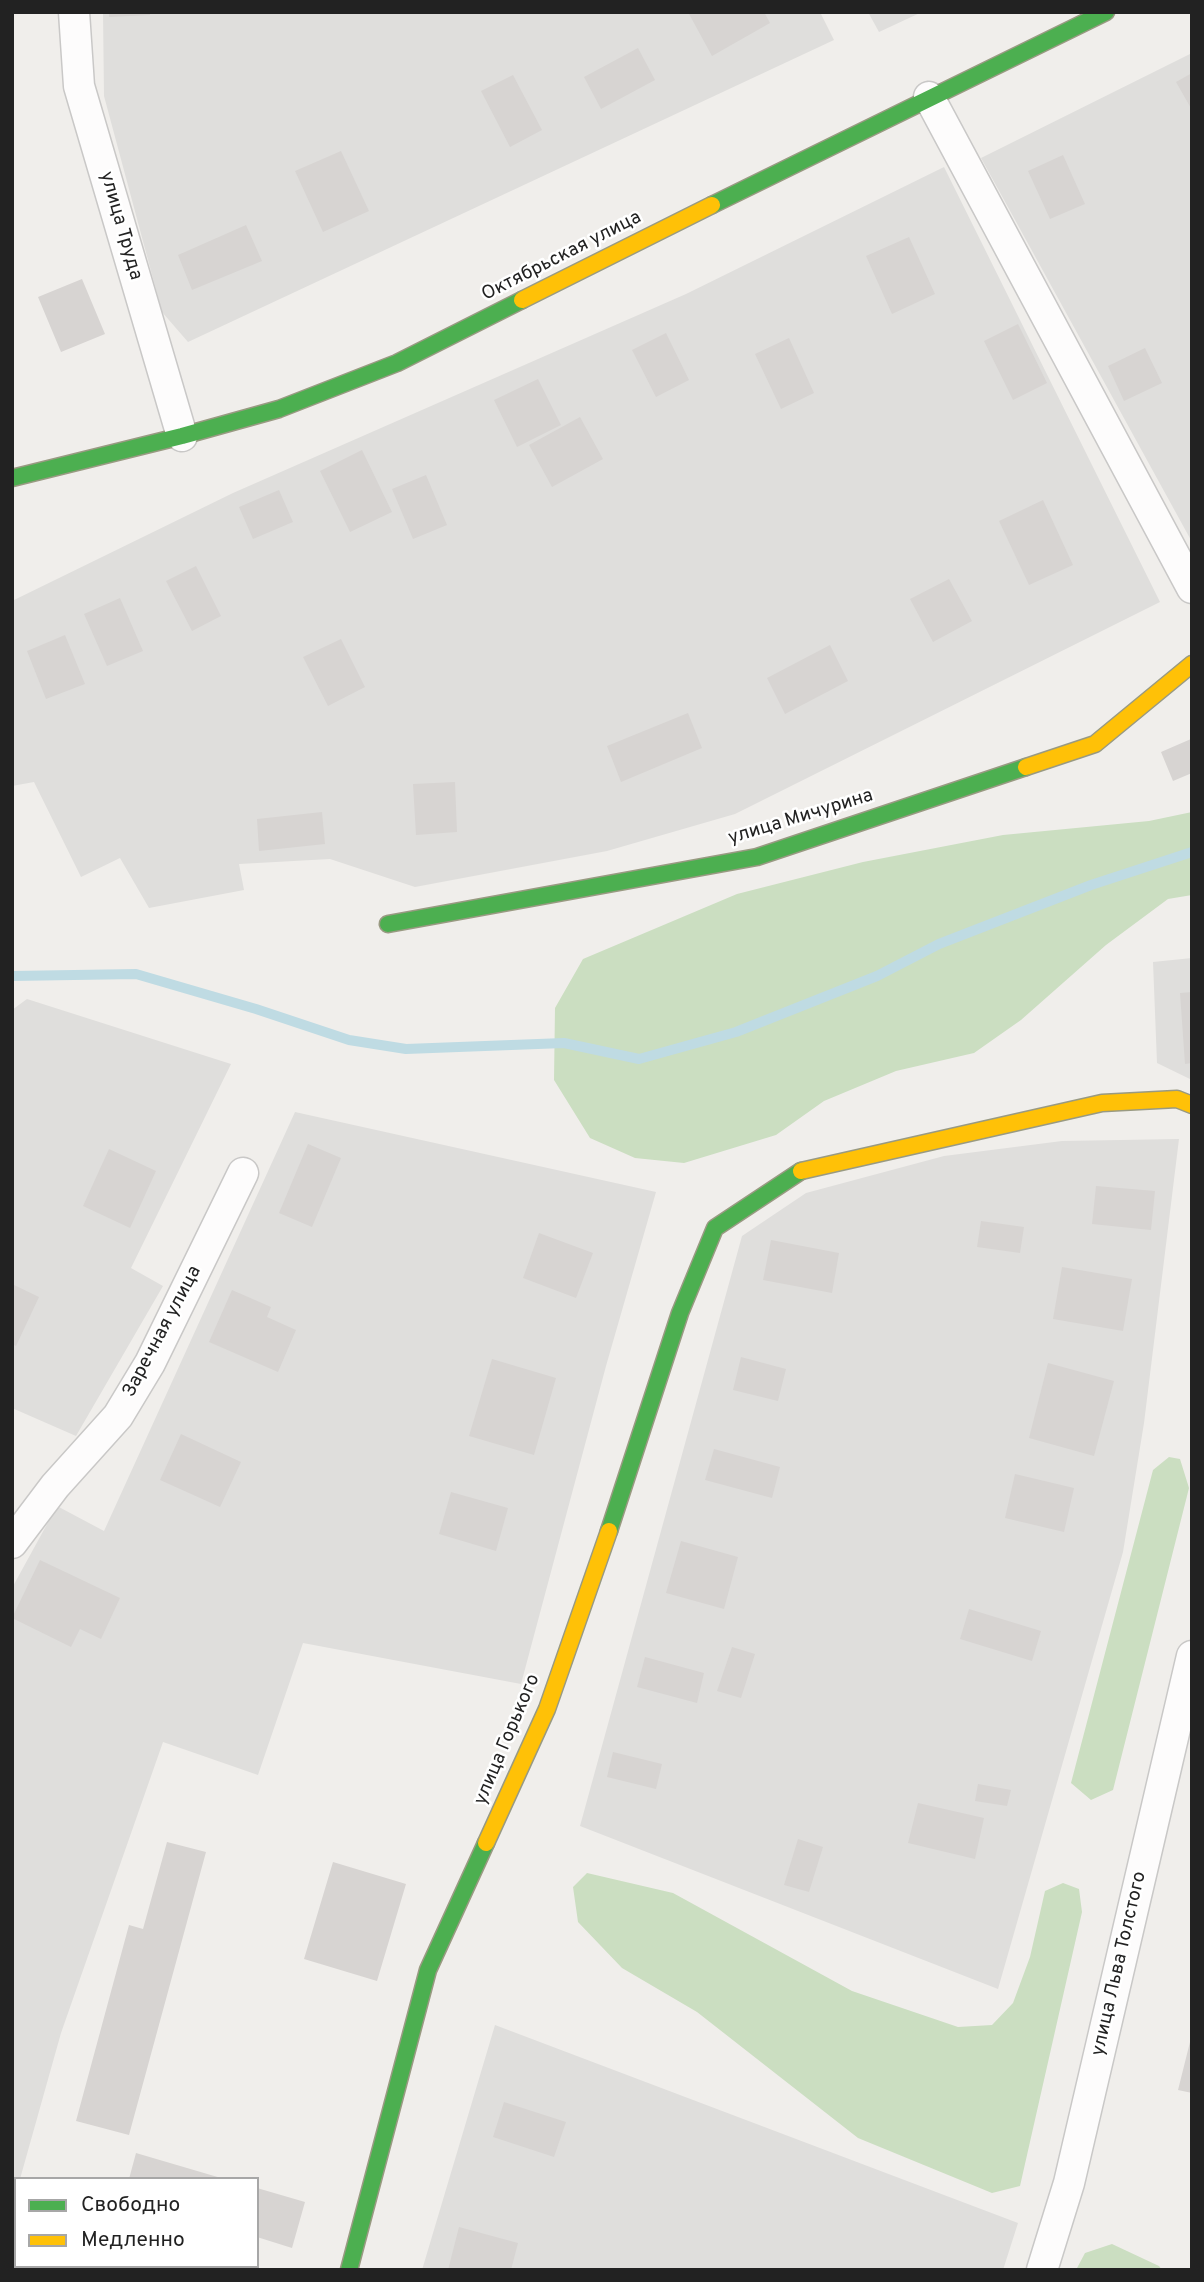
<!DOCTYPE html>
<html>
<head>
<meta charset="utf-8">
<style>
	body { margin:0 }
	#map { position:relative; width:1204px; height:2282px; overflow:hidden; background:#f0eeeb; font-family:Overpass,sans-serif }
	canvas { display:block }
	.frame { position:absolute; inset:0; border:14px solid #222; pointer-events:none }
	.legend { position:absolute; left:14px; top:2177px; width:245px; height:91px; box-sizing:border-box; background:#fff; border:2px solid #a7a7a7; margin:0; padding:9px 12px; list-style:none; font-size:21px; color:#222 }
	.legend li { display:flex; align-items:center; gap:14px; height:35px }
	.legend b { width:35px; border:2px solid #a7a7a7 }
</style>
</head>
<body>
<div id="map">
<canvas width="1204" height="2282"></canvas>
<div class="frame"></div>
<ul class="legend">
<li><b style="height:9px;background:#4caf50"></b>Свободно</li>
<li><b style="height:9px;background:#ffc107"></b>Медленно</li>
</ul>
</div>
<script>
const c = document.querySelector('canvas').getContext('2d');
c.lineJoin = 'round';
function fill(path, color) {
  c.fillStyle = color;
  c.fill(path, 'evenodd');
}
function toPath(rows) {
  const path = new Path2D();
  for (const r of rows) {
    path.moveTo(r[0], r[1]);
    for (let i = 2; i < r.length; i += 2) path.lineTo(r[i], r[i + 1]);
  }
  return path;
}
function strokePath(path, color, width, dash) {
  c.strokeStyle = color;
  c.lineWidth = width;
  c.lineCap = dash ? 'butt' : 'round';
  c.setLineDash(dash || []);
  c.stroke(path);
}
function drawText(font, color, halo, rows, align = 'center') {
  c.font = font + ' Overpass,sans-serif';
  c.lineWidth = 5;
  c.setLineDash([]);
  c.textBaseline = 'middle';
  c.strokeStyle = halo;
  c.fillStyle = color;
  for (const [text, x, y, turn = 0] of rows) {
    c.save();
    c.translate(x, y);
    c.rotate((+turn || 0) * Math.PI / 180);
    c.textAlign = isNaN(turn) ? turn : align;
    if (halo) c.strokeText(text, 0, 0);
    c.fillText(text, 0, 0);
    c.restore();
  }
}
const residential = toPath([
	[103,12,820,12,834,40,188,342,162,312,104,96],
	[868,12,922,12,879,32],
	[1192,53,1192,542,981,158],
	[944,167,1160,602,735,814,607,851,415,887,330,859,239,864,244,890,149,908,120,858,81,877,34,782,12,786,12,601,233,493,686,294],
	[1192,958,1192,1080,1157,1063,1153,962],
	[27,999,231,1064,131,1268,163,1286,76,1436,12,1408,12,1010],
	[295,1112,656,1192,606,1366,521,1684,303,1643,258,1775,163,1742,61,2033,20,2179,16,2179,16,2266,21,2266,20,2270,12,2270,12,1588,57,1506,104,1531],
	[1179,1139,1144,1423,1123,1552,998,1989,580,1826,742,1236,806,1193,944,1156,1062,1141],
	[495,2025,1018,2223,1003,2270,422,2270]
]);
const forest = toPath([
	[1192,812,1192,895,1168,899,1106,945,1021,1020,974,1053,896,1071,824,1101,776,1135,684,1163,635,1158,590,1138,554,1080,555,1008,583,959,737,894,863,862,1003,835,1149,821],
	[1169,1457,1180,1459,1189,1488,1113,1790,1091,1800,1071,1783,1153,1470],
	[587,1873,673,1893,852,1991,958,2027,992,2025,1013,2003,1030,1957,1045,1891,1063,1883,1079,1889,1082,1912,1020,2186,992,2193,858,2138,697,2012,622,1968,578,1922,573,1887],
	[1112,2244,1159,2266,1162,2270,1076,2270,1085,2253]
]);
const stream = toPath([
	[12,976,136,974,256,1009,349,1040,406,1049,564,1043,639,1059,736,1032,877,976,939,944,1091,885,1192,852]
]);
const building = toPath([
	[109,12,150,12,150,15,109,17],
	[688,12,764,12,770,23,712,56],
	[638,48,655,80,601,109,584,77],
	[1192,73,1192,110,1176,82],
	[513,75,542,130,510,147,481,91],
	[341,151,369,211,323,232,295,171],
	[1063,155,1085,204,1050,219,1028,171],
	[246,225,262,261,192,290,178,255],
	[909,237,935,294,892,314,866,256],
	[82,279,105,334,61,352,38,297],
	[1018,324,1047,383,1013,400,984,341],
	[666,333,689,380,656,397,632,350],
	[789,338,814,393,781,409,755,354],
	[1145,348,1162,383,1124,401,1108,366],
	[538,379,561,425,517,447,494,400],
	[580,417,603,459,552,487,529,445],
	[362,450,392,512,350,532,320,471],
	[426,475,447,525,413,539,392,489],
	[279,490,293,522,253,539,239,507],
	[1043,500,1073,565,1029,585,999,521],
	[196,566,221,616,192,631,166,581],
	[949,579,972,621,933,642,910,599],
	[120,598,143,651,107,666,84,614],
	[65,635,85,684,46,699,27,651],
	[341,639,365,687,328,706,303,657],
	[830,645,848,681,785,714,767,678],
	[688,713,702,748,621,782,607,746],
	[1191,739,1192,773,1173,781,1161,752],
	[455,782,457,832,416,835,413,784],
	[322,812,325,844,259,851,257,819],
	[1192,992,1192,1063,1185,1064,1180,993],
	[308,1144,341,1158,312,1227,279,1213],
	[109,1149,156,1171,130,1228,83,1206],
	[1096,1186,1155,1191,1151,1230,1092,1224],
	[981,1221,1024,1227,1020,1253,977,1247],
	[539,1233,593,1253,576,1298,523,1278],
	[771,1240,839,1253,832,1293,763,1280],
	[1062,1267,1132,1279,1123,1331,1053,1319],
	[12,1284,39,1297,16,1346,12,1344],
	[232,1290,271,1307,267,1317,296,1330,278,1372,209,1342],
	[741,1357,786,1369,778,1401,733,1390],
	[492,1359,556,1378,534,1455,469,1436],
	[1048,1363,1114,1381,1094,1456,1029,1438],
	[181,1434,241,1462,220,1507,160,1480],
	[714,1449,780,1467,772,1498,705,1480],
	[1015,1474,1074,1488,1064,1532,1005,1518],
	[451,1492,508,1508,496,1551,439,1534],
	[681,1541,738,1557,724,1609,666,1593],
	[40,1560,120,1598,101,1639,80,1629,71,1647,12,1618],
	[969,1609,1041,1631,1032,1661,960,1639],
	[732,1647,755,1654,741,1698,717,1691],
	[645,1657,704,1673,697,1703,637,1687],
	[613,1752,662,1764,656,1789,607,1777],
	[978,1784,1011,1790,1007,1806,975,1801],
	[918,1803,984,1818,975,1859,908,1843],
	[798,1839,823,1847,809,1892,784,1885],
	[167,1842,206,1852,129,2135,76,2121,129,1925,143,1929],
	[333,1862,406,1884,377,1981,304,1959],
	[1191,2038,1192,2038,1192,2093,1178,2090],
	[504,2102,566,2122,554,2157,493,2137],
	[136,2153,221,2178,221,2179,129,2179],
	[257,2188,305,2202,292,2248,257,2237],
	[459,2227,518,2243,511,2270,448,2270]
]);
const street = toPath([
	[74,12,79,86,182,436],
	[929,97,1192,588],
	[12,1543,55,1486,118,1416,150,1363,243,1173],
	[1042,2270,1069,2183,1192,1656]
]);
const fast = toPath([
	[712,205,1106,12],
	[12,478,182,436,279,409,397,363,522,300],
	[388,924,757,857,1026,767],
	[609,1531,680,1313,715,1228,801,1171],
	[349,2270,428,1970,486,1843]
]);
const slow = toPath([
	[522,300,712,205],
	[1026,767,1095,744,1192,664],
	[801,1171,1102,1103,1177,1099,1192,1105],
	[486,1843,547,1709,609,1531]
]);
const streetNames = [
	["улица Труда",120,226,74],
	["Октябрьская улица",562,257,-27],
	["улица Мичурина",801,818,-17],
	["Заречная улица",163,1332,-62],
	["улица Горького",508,1740,-67],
	["улица Льва Толстого",1120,1964,-77]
];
fill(residential, '#dfdedc');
fill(forest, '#cbdec1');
strokePath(stream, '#bfdbe3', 10);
fill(building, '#d7d4d2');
strokePath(street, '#c9c8c7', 33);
strokePath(fast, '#999a82', 19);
strokePath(slow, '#999a82', 19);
strokePath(street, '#fdfcfc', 30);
strokePath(fast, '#4caf50', 16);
strokePath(slow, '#ffc107', 16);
drawText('19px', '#222', '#fff', streetNames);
</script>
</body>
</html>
